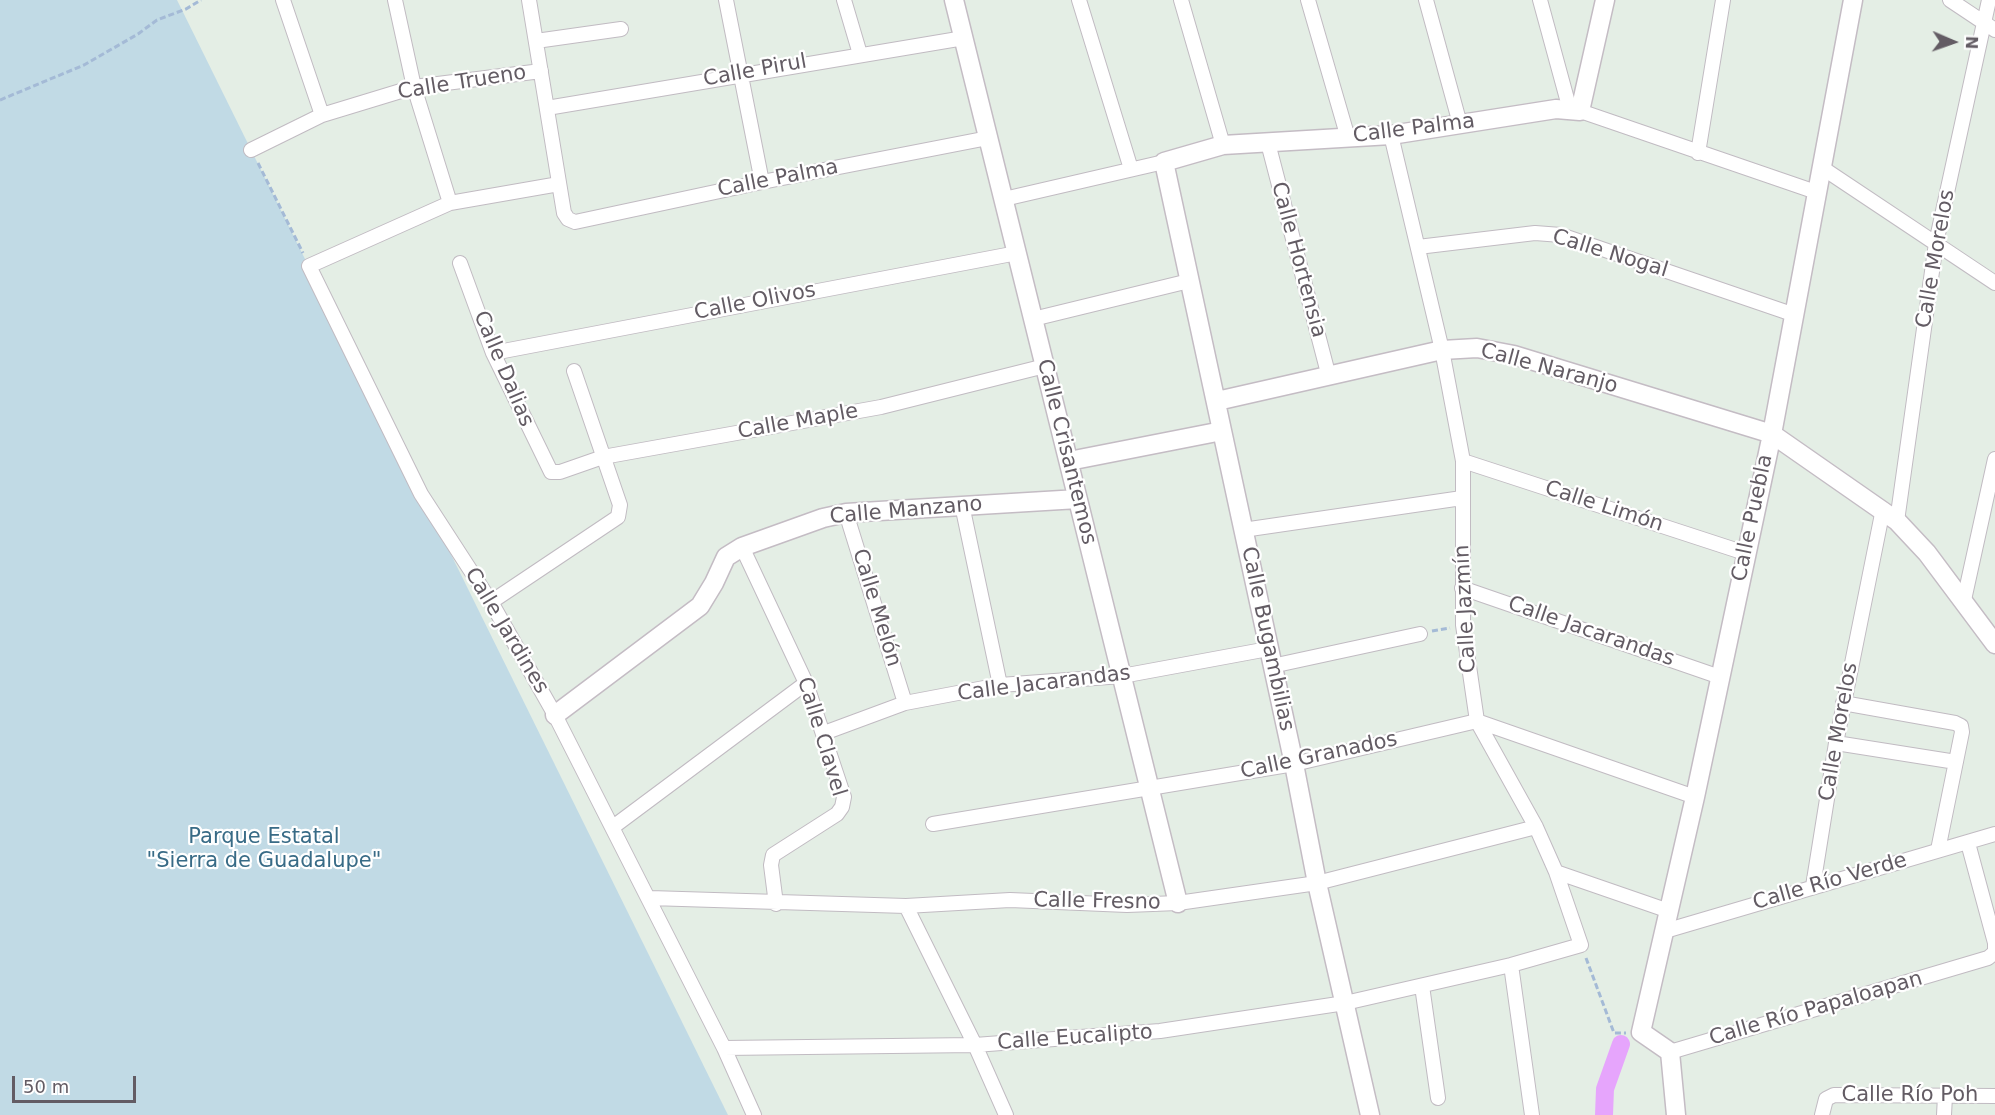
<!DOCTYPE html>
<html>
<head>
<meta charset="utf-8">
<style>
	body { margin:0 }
	#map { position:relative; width:1995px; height:1115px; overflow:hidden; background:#e4eee5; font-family:"DejaVu Sans",sans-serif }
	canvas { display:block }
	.north { position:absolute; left:1923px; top:12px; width:60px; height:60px; -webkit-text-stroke:4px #fff; paint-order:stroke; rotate:92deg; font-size:16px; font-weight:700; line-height:24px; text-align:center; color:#635c64 }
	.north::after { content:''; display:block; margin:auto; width:21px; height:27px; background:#635c64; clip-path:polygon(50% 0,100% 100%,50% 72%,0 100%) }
	.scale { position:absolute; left:12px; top:1076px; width:124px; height:27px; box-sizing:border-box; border:3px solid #635c64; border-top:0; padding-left:8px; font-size:18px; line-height:21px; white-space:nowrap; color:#635c64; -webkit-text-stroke:4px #fff; paint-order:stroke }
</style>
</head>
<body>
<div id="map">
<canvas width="1995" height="1115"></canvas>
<div class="north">N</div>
<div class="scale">50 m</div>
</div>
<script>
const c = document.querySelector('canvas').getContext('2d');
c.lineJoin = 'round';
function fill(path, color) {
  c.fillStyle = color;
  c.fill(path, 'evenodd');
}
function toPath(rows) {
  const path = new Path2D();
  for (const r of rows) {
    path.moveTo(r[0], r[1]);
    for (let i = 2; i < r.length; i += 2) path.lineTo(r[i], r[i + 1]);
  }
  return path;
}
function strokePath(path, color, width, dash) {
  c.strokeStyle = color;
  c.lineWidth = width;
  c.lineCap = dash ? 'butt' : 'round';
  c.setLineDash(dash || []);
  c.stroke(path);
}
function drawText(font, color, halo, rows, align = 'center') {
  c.font = font + ' "DejaVu Sans",sans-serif';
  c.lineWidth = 4.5;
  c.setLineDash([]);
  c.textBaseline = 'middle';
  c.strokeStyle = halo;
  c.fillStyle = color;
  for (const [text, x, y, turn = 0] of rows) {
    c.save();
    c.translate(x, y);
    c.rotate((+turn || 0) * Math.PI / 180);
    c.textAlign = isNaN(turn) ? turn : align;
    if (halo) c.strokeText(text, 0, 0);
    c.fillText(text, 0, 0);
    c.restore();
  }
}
const green = toPath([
	[0,0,177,0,728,1115,0,1115]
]);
const canal = toPath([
	[1604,1115,1605,1089,1621,1044]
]);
const path = toPath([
	[0,100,84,65,138,34,157,20,186,9,201,0],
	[258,163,303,253],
	[1432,631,1450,628],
	[1586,958,1614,1033,1626,1033]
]);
const street = toPath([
	[283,0,322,115],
	[395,0,414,87,450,203],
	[529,0,564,213,568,219,575,222,762,182,988,138],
	[726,0,762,182],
	[844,0,860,54],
	[1079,0,1131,169],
	[1181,0,1223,145],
	[1308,0,1348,138],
	[1426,0,1460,124],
	[1540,0,1570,110],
	[1950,0,1995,30],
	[536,41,621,29],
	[547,108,964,38],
	[1580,111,1816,192],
	[1268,143,1329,377],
	[251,150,322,115,414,87,541,71],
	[1698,153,1723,0],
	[1821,167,1995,283],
	[559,184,450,203,309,266,421,494,491,602,555,715,724,1048,754,1115],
	[1004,199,1164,162],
	[1418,247,1535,233,1561,235,1795,315],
	[460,263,493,353,551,472,560,472,603,457,881,407,1045,366],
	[1033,319,1189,281],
	[493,353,1017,253],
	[1463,461,1745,553],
	[962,505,1000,685],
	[846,513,905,703],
	[1897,521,1936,243,1989,0],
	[1243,530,1462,498],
	[742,547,806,683,844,797,842,807,837,814,773,855,771,865,776,904],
	[1462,588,1720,677],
	[1964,600,1995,459],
	[491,602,618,517,620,505,574,371],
	[1272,666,1420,634],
	[1843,703,1955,723,1961,726,1962,732,1938,850],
	[824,733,905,703,1000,685,1122,676,1268,649],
	[1836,743,1956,762],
	[933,824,1294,764,1477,721,1695,797],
	[613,827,806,683],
	[1556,872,1669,911],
	[1813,886,1836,743,1883,509],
	[650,898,906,906,1010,900,1127,905,1178,903,1317,883,1536,827],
	[906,906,975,1045,1006,1115],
	[1665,931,1995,834],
	[1511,965,1532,1115],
	[1422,986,1438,1098],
	[724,1048,975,1045,1160,1031,1345,1003,1511,965,1581,945,1556,872,1536,827,1477,721,1463,625,1463,461,1442,350,1391,135],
	[1670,1052,1988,958,1995,952,1995,943,1968,843],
	[1822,1115,1826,1099,1834,1095,1995,1096],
	[1944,1115,1945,1096]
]);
const secondary = toPath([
	[954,0,1178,903],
	[1217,401,1442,350,1477,348,1514,355,1772,434,1897,521,1927,553,1995,644],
	[1069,461,1222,431],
	[555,715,700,606,714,583,726,557,742,547,823,518,846,513,1078,499],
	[1370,1115,1317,883,1294,764,1164,162,1223,145,1391,135,1556,109,1580,111,1605,0],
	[1676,1115,1670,1052,1641,1032,1695,797,1772,434,1853,0]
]);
const streetNames = [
	["Calle Pirul",755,71,-10],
	["Calle Trueno",462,83,-9],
	["Calle Palma",1414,129,-7],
	["Calle Palma",778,179,-11],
	["Calle Nogal",1610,254,17],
	["Calle Morelos",1936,259,-80],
	["Calle Hortensia",1298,260,75],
	["Calle Olivos",755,302,-11],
	["Calle Dalias",503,369,67],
	["Calle Naranjo",1549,369,15],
	["Calle Maple",798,422,-10],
	["Calle Crisantemos",1066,452,76],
	["Calle Limón",1604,507,18],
	["Calle Manzano",906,511,-5],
	["Calle Puebla",1753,518,-78],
	["Calle Melón",876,608,73],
	["Calle Jazmín",1466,609,-93],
	["Calle Jardines",506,631,59],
	["Calle Jacarandas",1591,632,19],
	["Calle Bugambilias",1267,639,78],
	["Calle Jacarandas",1044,684,-7],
	["Calle Morelos",1839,732,-80],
	["Calle Clavel",821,737,73],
	["Calle Granados",1319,756,-12],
	["Calle Río Verde",1830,882,-16],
	["Calle Fresno",1097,902,1],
	["Calle Río Papaloapan",1816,1009,-16],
	["Calle Eucalipto",1075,1038,-4],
	["Calle Río Poh",1910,1096]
];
const parkNames = [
	["Parque Estatal",264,838],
	["\"Sierra de Guadalupe\"",264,862]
];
fill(green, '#c1dae5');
strokePath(canal, '#e6a5fc', 18);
strokePath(street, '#c1bbc2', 16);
strokePath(secondary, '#c4bcc4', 21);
strokePath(path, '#a4bad6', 3, [6, 3]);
strokePath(street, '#fff', 14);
strokePath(secondary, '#fff', 18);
drawText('21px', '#635c64', '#fff', streetNames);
drawText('21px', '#386b86', '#fff', parkNames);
</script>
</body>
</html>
